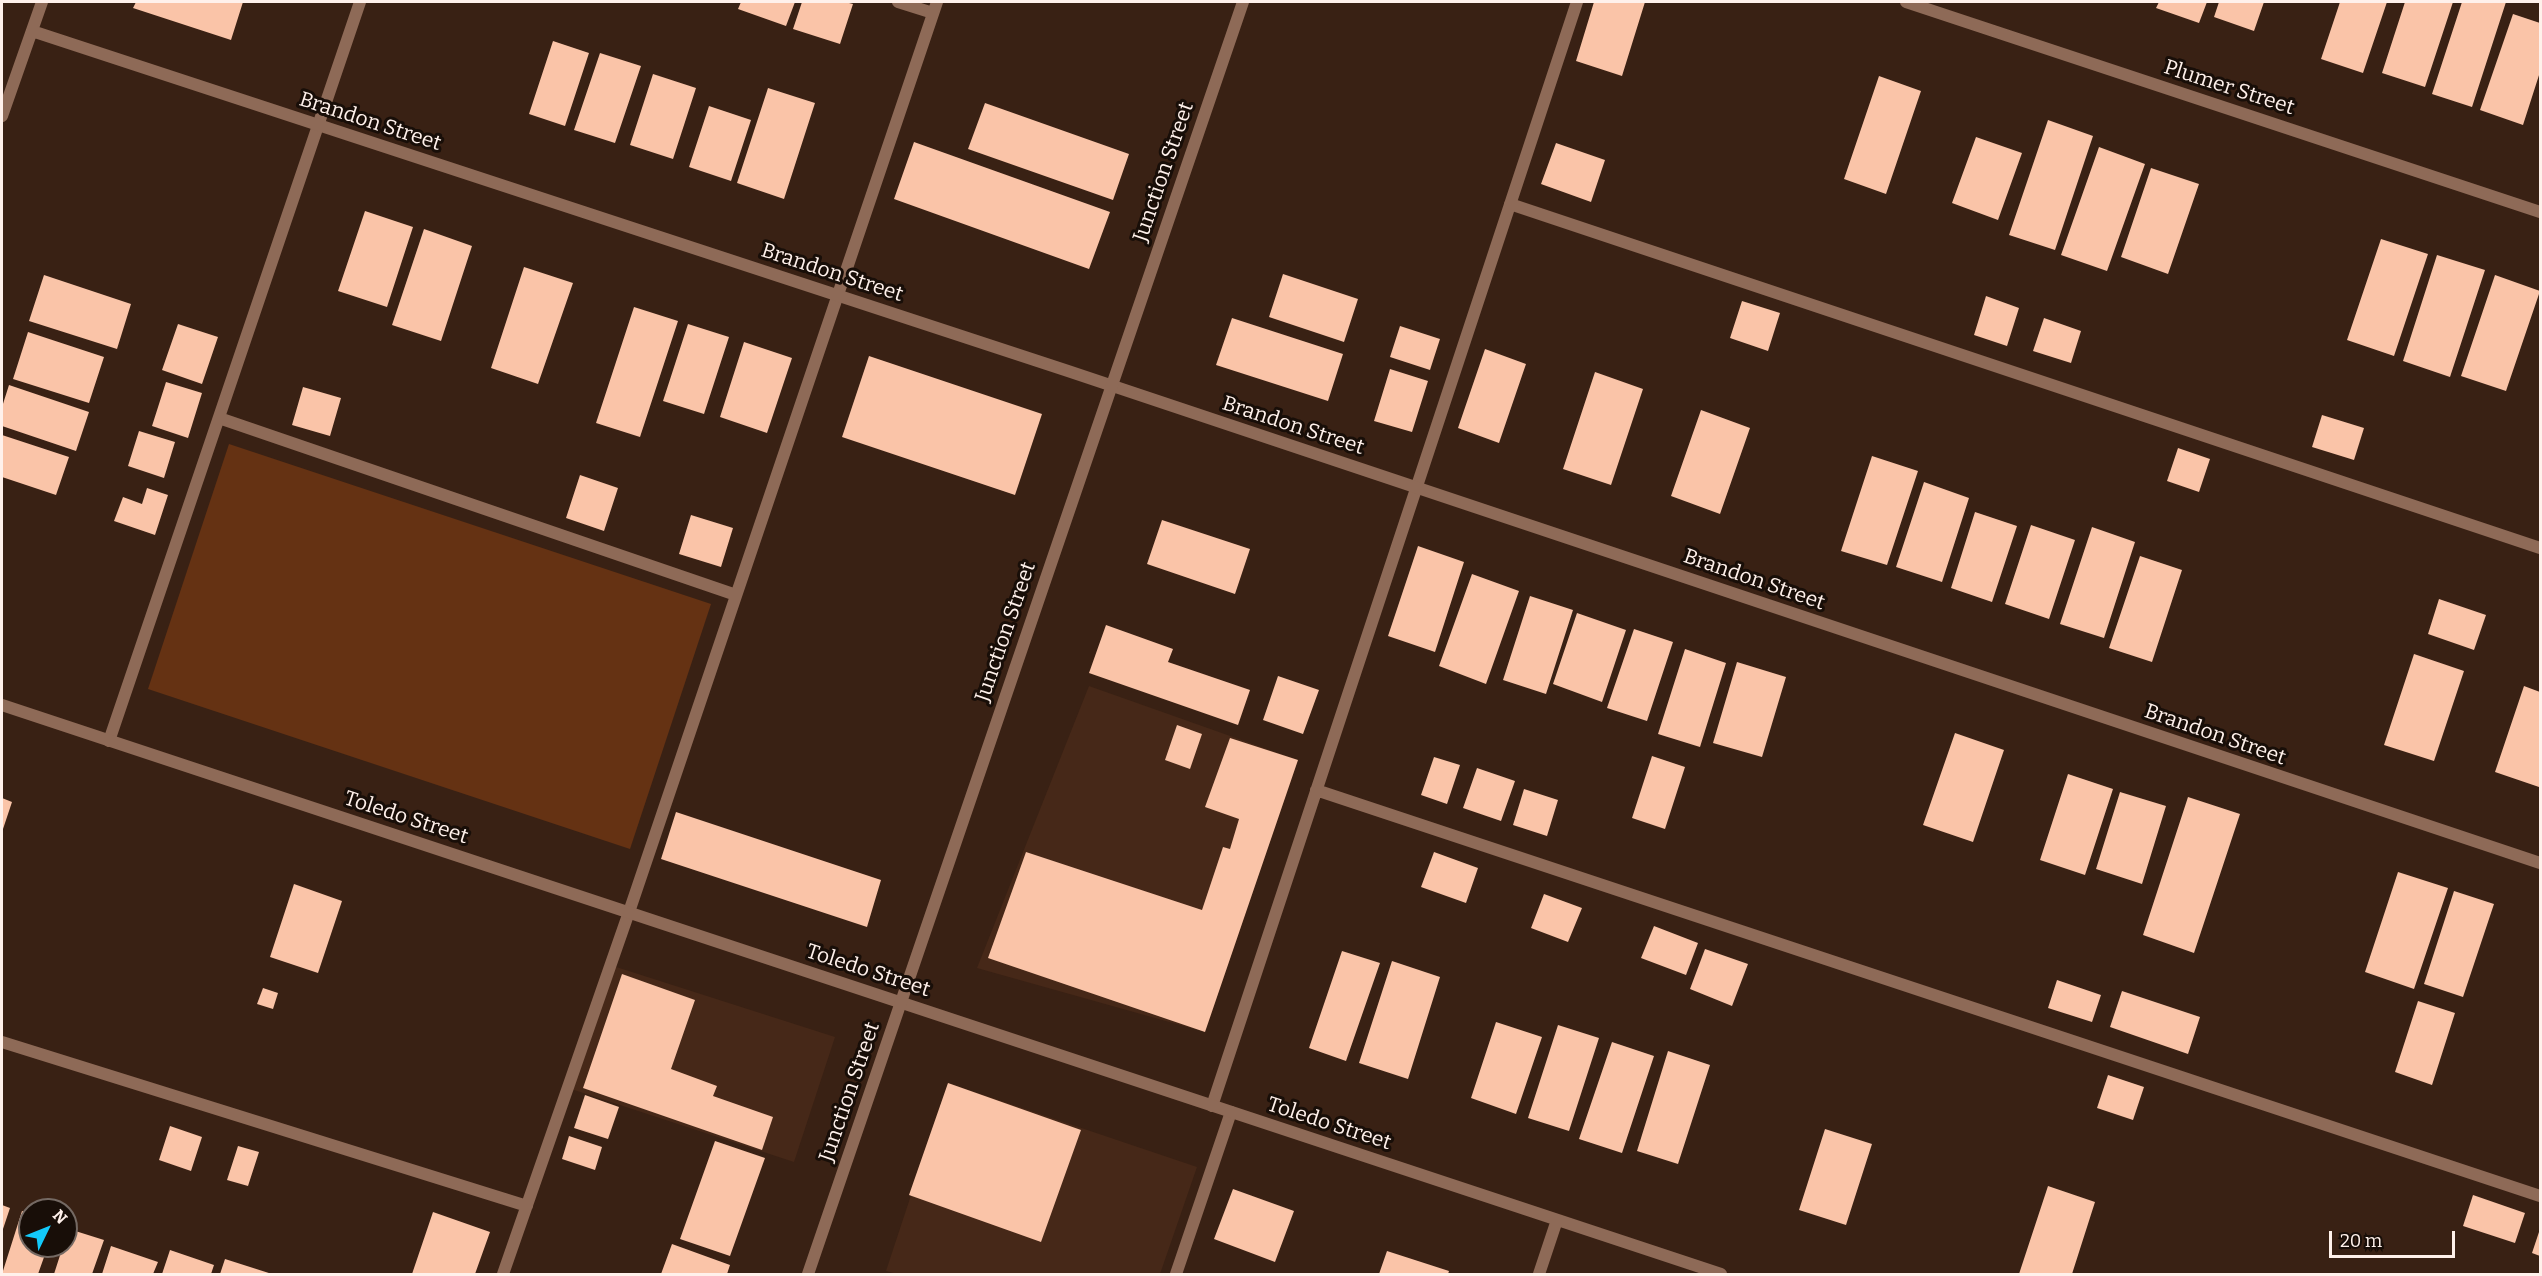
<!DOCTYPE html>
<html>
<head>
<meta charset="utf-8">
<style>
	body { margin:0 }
	#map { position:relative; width:2542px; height:1276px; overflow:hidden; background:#392114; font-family:Bitter,serif }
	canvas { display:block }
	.frame { position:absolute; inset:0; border:3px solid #fff1eb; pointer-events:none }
	.north { position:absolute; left:18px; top:1198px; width:60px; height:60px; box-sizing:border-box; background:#180e08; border:2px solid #746963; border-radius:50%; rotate:47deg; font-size:16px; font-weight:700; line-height:24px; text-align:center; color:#fff1eb }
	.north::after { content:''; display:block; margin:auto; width:21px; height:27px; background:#13cafb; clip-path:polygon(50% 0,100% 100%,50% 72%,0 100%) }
	.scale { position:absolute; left:2329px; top:1231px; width:126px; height:27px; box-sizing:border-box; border:3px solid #fff1eb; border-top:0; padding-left:8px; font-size:18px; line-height:21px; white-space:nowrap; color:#fff1eb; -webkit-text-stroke:4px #180e08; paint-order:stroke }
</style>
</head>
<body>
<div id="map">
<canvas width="2542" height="1276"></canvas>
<div class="frame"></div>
<div class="north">N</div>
<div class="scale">20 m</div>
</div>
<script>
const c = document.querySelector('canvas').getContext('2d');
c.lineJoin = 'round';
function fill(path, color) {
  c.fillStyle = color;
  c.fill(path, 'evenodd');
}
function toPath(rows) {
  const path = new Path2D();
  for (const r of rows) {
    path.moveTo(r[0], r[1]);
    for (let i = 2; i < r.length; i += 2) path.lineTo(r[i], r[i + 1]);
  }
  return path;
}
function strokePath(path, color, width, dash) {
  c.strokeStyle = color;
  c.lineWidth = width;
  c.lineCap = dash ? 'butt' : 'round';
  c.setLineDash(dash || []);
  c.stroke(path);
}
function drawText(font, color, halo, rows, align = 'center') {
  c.font = font + ' Bitter,serif';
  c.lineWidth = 6;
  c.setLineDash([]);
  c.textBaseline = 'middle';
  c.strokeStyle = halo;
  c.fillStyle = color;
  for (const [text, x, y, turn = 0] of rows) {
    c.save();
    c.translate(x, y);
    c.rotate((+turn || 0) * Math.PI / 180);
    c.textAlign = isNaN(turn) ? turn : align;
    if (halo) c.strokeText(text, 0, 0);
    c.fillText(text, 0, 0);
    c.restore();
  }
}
const built = toPath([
	[1089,686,1298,760,1205,1032,977,968],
	[610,965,835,1037,794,1162,568,1088],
	[948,1083,1197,1167,1160,1274,897,1274,886,1271]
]);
const green = toPath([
	[229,444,711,604,630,849,148,689]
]);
const building = toPath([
	[136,2,243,2,231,40,133,8],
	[741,2,795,2,786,26,738,9],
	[802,2,845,2,853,4,840,44,793,29],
	[1594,2,1645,2,1622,76,1576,61],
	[2159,2,2207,2,2199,23,2156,8],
	[2219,2,2264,2,2254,31,2214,17],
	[2340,2,2387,2,2363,73,2321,59],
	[2405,2,2453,2,2425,87,2382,73],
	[2462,2,2506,2,2472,107,2432,94],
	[2513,14,2540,23,2540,72,2523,125,2480,110],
	[553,41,589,53,565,126,529,114],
	[600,53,641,66,615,143,574,130],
	[653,74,696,88,673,159,630,145],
	[1879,76,1921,91,1886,194,1844,179],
	[768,88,815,103,784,199,737,183],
	[985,103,1129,154,1113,200,968,149],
	[709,106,751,120,731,181,689,167],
	[2048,120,2093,136,2055,250,2009,235],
	[1976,137,2022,153,1998,220,1952,203],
	[914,142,1110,212,1089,269,894,199],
	[1556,143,1605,160,1591,202,1541,184],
	[2099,147,2145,164,2107,271,2061,255],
	[2151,168,2199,184,2168,274,2121,257],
	[365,211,413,227,387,307,338,291],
	[424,229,472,246,441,341,392,325],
	[2381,239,2428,254,2394,356,2347,340],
	[2437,255,2485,270,2450,377,2403,361],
	[524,267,573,283,538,384,491,368],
	[1283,274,1358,299,1344,342,1269,317],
	[44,275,131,304,117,349,29,321],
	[2495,275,2540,291,2506,391,2461,376],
	[1986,296,2019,308,2007,346,1974,335],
	[1742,301,1780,313,1768,351,1730,338],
	[634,307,678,321,640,437,596,423],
	[1232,318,1343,354,1328,401,1216,365],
	[2044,318,2081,331,2071,363,2033,351],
	[178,324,218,337,202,384,162,370],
	[688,324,729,337,704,414,663,401],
	[1400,326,1440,339,1430,370,1390,357],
	[28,332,104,357,89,403,13,379],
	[744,342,792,358,767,433,720,417],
	[1485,349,1526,364,1499,443,1458,428],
	[869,356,1042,414,1015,495,842,437],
	[1390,369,1428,381,1412,432,1374,421],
	[1595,372,1643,389,1611,485,1563,469],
	[166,382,202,393,188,438,152,426],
	[9,385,89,412,76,451,2,426,2,407],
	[303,387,341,398,330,436,292,425],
	[1701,410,1750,428,1720,514,1671,496],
	[2322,415,2364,428,2354,460,2312,447],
	[139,431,175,442,164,478,128,466],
	[2,435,69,457,56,495,2,477],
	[2178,448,2210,459,2199,492,2167,481],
	[1872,456,1918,471,1887,565,1841,551],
	[580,475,618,488,604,531,566,518],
	[1924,482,1969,498,1942,582,1896,567],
	[147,488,168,495,155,535,114,521,123,497,142,504],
	[1975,512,2017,526,1992,602,1951,588],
	[691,515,733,528,721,567,679,554],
	[1162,520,1250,549,1235,594,1147,564],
	[2031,525,2075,540,2049,619,2005,604],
	[2092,527,2135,542,2104,638,2060,624],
	[1418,546,1464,562,1435,652,1388,636],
	[2140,556,2182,570,2152,662,2109,648],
	[1472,574,1519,591,1486,684,1439,666],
	[1530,596,1573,610,1546,694,1503,680],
	[2439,599,2486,615,2474,650,2428,634],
	[1577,613,1626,630,1602,702,1553,684],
	[1106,625,1173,649,1168,662,1250,690,1238,725,1089,673],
	[1634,629,1673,642,1647,721,1607,708],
	[1685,649,1726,663,1700,747,1658,734],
	[2414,654,2464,671,2434,761,2384,745],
	[1737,662,1786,677,1762,757,1713,743],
	[1278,676,1319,690,1303,734,1263,720],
	[2524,686,2540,692,2539,787,2495,772],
	[1177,725,1202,734,1190,769,1165,760],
	[1955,733,2004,750,1973,842,1923,825],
	[1230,738,1298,760,1205,1032,988,958,1026,852,1202,910,1223,847,1230,849,1239,819,1205,807],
	[1652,756,1685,767,1665,829,1632,818],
	[1434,757,1460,765,1447,804,1421,795],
	[1477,768,1515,781,1501,821,1463,808],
	[2068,774,2113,789,2085,875,2040,860],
	[1524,789,1558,800,1547,836,1513,825],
	[2120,792,2166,806,2142,884,2096,869],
	[2188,797,2240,814,2194,953,2143,935],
	[2,798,12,802,2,832],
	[676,812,881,880,867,927,661,859],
	[1434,852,1478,868,1466,903,1421,887],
	[2398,872,2448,888,2414,989,2365,972],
	[294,884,342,901,318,973,270,957],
	[2454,891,2494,904,2463,997,2424,984],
	[1544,894,1582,908,1568,942,1531,928],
	[1654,926,1698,943,1686,975,1641,958],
	[1705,949,1748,964,1732,1006,1690,989],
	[1342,951,1380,963,1346,1061,1309,1048],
	[1392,961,1440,977,1408,1079,1359,1063],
	[622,974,695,1000,671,1069,717,1086,713,1096,773,1117,762,1150,583,1088],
	[2057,980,2101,995,2092,1022,2048,1008],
	[263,988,278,993,273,1009,257,1004],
	[2122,991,2200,1017,2188,1054,2110,1027],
	[2418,1001,2455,1013,2432,1085,2395,1072],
	[1496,1022,1542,1037,1516,1114,1471,1098],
	[1558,1025,1599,1038,1569,1131,1528,1118],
	[1612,1042,1654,1056,1622,1153,1579,1139],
	[1668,1051,1710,1065,1678,1164,1637,1151],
	[2108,1075,2144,1087,2133,1120,2097,1108],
	[948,1083,1081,1130,1041,1242,909,1195],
	[585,1095,619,1107,608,1139,574,1128],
	[170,1126,202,1137,191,1171,159,1160],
	[1825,1129,1872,1144,1846,1225,1799,1210],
	[569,1136,602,1147,595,1170,562,1159],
	[715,1141,765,1158,730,1256,680,1239],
	[238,1146,259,1152,248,1186,227,1180],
	[2048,1186,2095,1202,2072,1274,2019,1274],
	[1233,1189,1294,1211,1275,1262,1214,1239],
	[2473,1195,2525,1213,2515,1243,2463,1226],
	[2,1205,10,1208,2,1232],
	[22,1211,30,1214,30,1246,48,1246,38,1274,2,1274],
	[433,1212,490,1232,475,1274,412,1274],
	[69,1229,104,1240,92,1274,54,1274,63,1246,66,1246],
	[2540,1229,2540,1256,2532,1253],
	[672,1244,730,1265,727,1274,661,1274],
	[111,1246,158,1262,153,1274,102,1274],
	[170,1250,214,1265,211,1274,162,1274],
	[1387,1251,1449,1271,1448,1274,1379,1274],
	[225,1259,272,1274,220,1274]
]);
const service = toPath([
	[898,2,933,13],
	[1510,204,2540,548],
	[219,418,736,595],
	[109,741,360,2],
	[1316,790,2540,1196],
	[2,1042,527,1206],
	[1212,1106,1577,2],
	[503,1274,629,912,937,2],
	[1176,1274,1231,1112]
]);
const minor = toPath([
	[1906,2,2540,212],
	[32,31,1068,371,2540,863],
	[2,116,42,2],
	[2,705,1721,1274],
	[1539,1274,1557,1220]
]);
const tertiary = toPath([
	[808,1274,1243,2]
]);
const streetNames = [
	["Plumer Street",2229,88,18],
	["Brandon Street",370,122,18],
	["Junction Street",1164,172,-71],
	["Brandon Street",832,273,18],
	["Brandon Street",1293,426,18],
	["Brandon Street",1754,580,19],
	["Junction Street",1006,632,-71],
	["Brandon Street",2215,735,19],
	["Toledo Street",406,818,18],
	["Toledo Street",868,971,18],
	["Junction Street",850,1092,-71],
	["Toledo Street",1329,1124,18]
];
fill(built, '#462818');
fill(green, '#653213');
fill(building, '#fac4a8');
strokePath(service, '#8e6a57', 12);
strokePath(minor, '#8e6a57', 12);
strokePath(tertiary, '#8e6a57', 12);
drawText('21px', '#fff1eb', '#180e08', streetNames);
</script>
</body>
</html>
